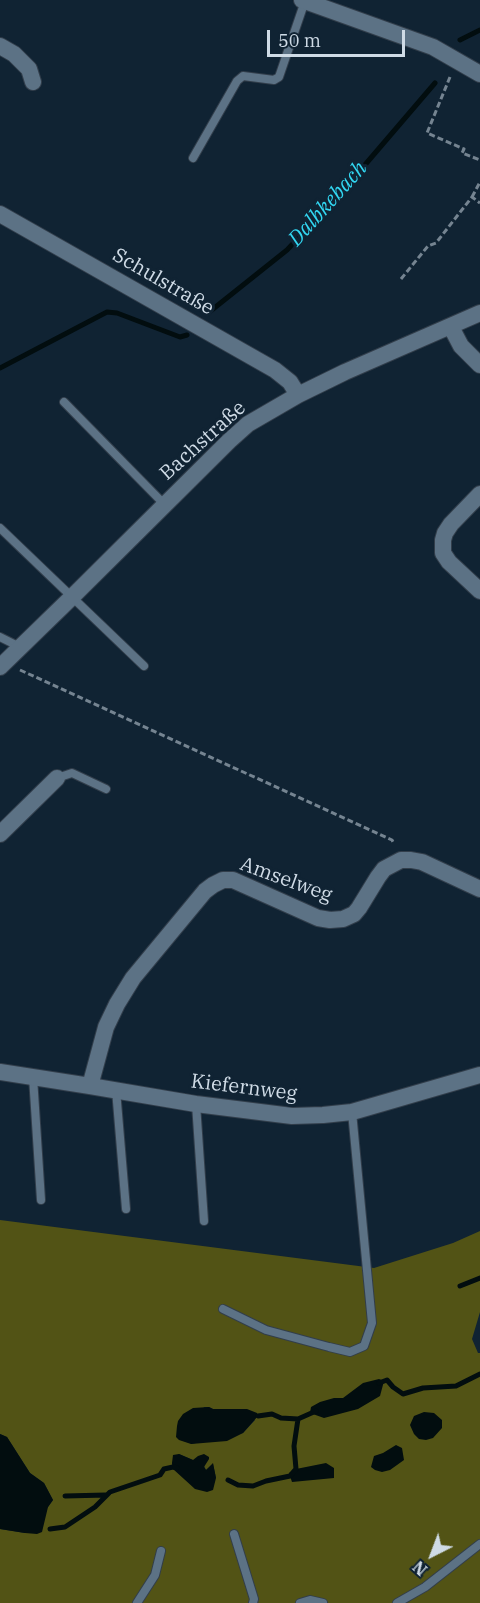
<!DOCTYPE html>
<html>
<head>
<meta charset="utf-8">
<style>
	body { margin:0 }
	#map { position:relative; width:480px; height:1603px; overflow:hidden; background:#102333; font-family:"IBM Plex Serif",serif }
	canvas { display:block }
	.north { position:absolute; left:402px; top:1525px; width:60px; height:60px; -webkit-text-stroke:4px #102333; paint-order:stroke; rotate:222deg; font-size:16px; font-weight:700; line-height:24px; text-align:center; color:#cfdbe6 }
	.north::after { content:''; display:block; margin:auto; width:21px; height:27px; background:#cfdbe6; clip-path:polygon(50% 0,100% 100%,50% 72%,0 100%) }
	.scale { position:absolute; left:267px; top:30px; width:138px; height:27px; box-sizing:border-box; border:3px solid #cfdbe6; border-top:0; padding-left:8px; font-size:18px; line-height:21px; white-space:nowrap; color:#cfdbe6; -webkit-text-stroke:4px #102333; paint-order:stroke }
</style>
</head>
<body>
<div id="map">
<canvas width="480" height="1603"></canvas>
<div class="north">N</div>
<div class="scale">50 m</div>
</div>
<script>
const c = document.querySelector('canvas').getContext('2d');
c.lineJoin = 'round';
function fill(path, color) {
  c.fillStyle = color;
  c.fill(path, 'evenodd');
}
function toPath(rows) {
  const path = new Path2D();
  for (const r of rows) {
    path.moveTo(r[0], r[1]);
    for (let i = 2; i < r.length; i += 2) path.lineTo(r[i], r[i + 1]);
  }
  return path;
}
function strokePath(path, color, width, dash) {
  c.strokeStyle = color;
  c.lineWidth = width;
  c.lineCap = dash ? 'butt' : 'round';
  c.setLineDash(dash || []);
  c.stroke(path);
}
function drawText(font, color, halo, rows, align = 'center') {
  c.font = font + ' "IBM Plex Serif",serif';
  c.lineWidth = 6;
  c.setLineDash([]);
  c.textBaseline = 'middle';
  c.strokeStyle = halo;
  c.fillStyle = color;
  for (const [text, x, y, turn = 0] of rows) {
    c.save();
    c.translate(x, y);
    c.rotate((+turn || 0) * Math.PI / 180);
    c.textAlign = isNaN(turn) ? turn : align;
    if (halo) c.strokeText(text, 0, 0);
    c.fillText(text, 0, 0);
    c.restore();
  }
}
const forest = toPath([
	[0,1220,374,1268,453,1243,480,1231,480,1312,472,1339,478,1353,480,1353,480,1603,0,1603,0,1529,25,1533,48,1507,53,1500,44,1483,30,1473,7,1437,0,1434],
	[204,1407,209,1407,213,1409,234,1409,255,1420,243,1433,191,1444],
	[179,1454,193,1460,204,1466,206,1470,213,1464,216,1478,173,1469,172,1463]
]);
const water = toPath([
	[379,1379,384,1381,380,1396,358,1409,324,1418,310,1413,311,1407,320,1402,334,1398,343,1398,363,1383],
	[209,1407,213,1409,247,1409,257,1413,258,1416,243,1433,227,1441,191,1444,179,1440,176,1437,177,1426,178,1421,183,1414,193,1408],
	[424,1412,434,1413,442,1420,442,1428,433,1438,426,1440,419,1439,414,1434,410,1425,414,1416],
	[0,1434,7,1437,30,1473,44,1483,53,1500,48,1507,42,1532,37,1534,25,1533,0,1529],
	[396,1445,402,1448,404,1460,390,1470,382,1472,375,1470,371,1467,374,1456,383,1453],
	[179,1454,193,1460,198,1456,204,1454,209,1457,209,1459,204,1467,206,1470,213,1463,216,1478,213,1490,207,1492,195,1489,173,1469,172,1463,173,1455],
	[326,1463,334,1468,334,1478,292,1482,289,1473,296,1469]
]);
const stream = toPath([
	[460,40,480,30],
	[208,313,287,250,346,187,435,83],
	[0,368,107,312,117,313,180,337,187,335],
	[460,1286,480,1278],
	[379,1383,387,1380,393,1387,403,1394,423,1388,456,1386,480,1374],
	[258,1416,272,1414,281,1418,298,1419],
	[228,1480,238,1485,253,1486,266,1481,290,1476,296,1469,294,1446,298,1419,316,1411],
	[65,1496,106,1495],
	[50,1529,65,1527,95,1507,110,1492,160,1475,164,1469,173,1467,177,1468]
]);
const path = toPath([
	[450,77,427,133,464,149,462,153,480,160],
	[472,197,480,182],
	[401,279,428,246,436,243,472,197,480,203],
	[20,670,392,840,394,844]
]);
const lane = toPath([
	[193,158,237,81,243,76,274,80,279,77,305,1],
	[64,402,165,505],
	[0,528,144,666],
	[0,637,20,647],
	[57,778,72,773,106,789],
	[33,1077,41,1200],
	[116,1090,126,1209],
	[196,1104,204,1221],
	[223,1309,266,1330,329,1347,350,1352,364,1346,372,1323,352,1112],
	[234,1534,254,1599,253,1603],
	[137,1603,155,1575,161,1551],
	[300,1603,310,1600,323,1603],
	[397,1603,425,1587,480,1544]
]);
const street = toPath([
	[302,0,433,47,480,74],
	[0,46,14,54,29,69,33,82],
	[0,214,275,370,290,382,298,395],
	[451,327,461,346,480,365],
	[480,494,451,524,445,533,443,540,443,553,449,562,480,591],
	[0,667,72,597,229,441,248,424,298,395,345,372,480,313],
	[0,834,57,778],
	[0,1072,90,1086,196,1104,292,1116,323,1115,352,1112,480,1075],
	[90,1086,106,1027,117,1004,133,978,205,891,213,885,223,880,233,880,318,918,330,920,343,919,354,914,359,908,378,877,384,869,401,860,411,860,422,862,480,889]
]);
const streetNames = [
	["Schulstraße",163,282,30],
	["Bachstraße",203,441,-42],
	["Amselweg",286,880,20],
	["Kiefernweg",244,1088,7]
];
const waterNames = [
	["Dalbkebach",328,204,-48]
];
fill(forest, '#525315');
fill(water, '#020d0f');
strokePath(stream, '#020d0f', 5);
strokePath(lane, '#323e4b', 10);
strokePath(street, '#323e4b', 18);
strokePath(path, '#758491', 3, [6, 3]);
strokePath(lane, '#5c7285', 8);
strokePath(street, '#5c7285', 16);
drawText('20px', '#cfdbe6', '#102333', streetNames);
drawText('italic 21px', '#32d7f2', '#102333', waterNames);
</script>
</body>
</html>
